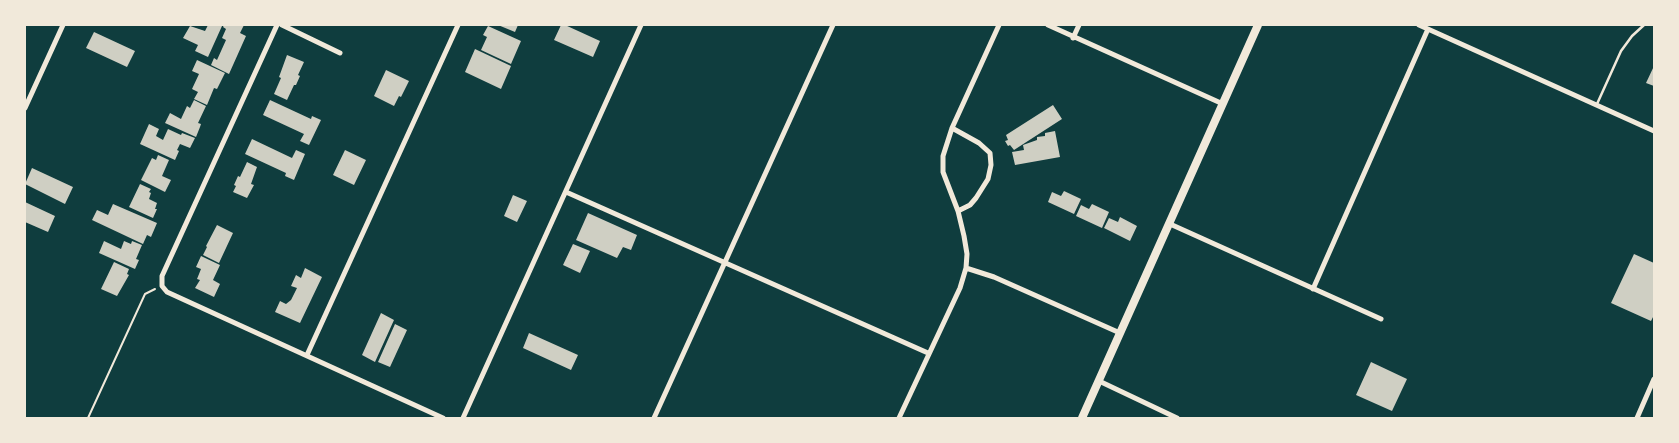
<!DOCTYPE html>
<html>
<head>
<meta charset="utf-8">
<style>
	body { margin:0 }
	#map { position:relative; width:1679px; height:443px; overflow:hidden; background:#0f3d3e; font-family:"Varela Round",sans-serif }
	canvas { display:block }
	.frame { position:absolute; inset:0; border:26px solid #f1e9da; pointer-events:none }
</style>
</head>
<body>
<div id="map">
<canvas width="1679" height="443"></canvas>
<div class="frame"></div>
</div>
<script>
const c = document.querySelector('canvas').getContext('2d');
c.lineJoin = 'round';
function fill(path, color) {
  c.fillStyle = color;
  c.fill(path, 'evenodd');
}
function toPath(rows) {
  const path = new Path2D();
  for (const r of rows) {
    path.moveTo(r[0], r[1]);
    for (let i = 2; i < r.length; i += 2) path.lineTo(r[i], r[i + 1]);
  }
  return path;
}
function strokePath(path, color, width, dash) {
  c.strokeStyle = color;
  c.lineWidth = width;
  c.lineCap = dash ? 'butt' : 'round';
  c.setLineDash(dash || []);
  c.stroke(path);
}
const building = toPath([
	[208,25,222,26,208,57,195,51,198,45,183,38,190,26,205,31],
	[224,25,244,25,240,33,246,36,229,74,211,65,214,58,217,60,226,40,222,38,226,29,223,27],
	[498,25,518,25,515,32],
	[561,25,565,25,600,41,593,57,554,40],
	[488,26,521,41,511,64,481,50,487,37,483,35],
	[94,32,135,51,127,67,86,48],
	[475,49,511,66,501,89,465,72],
	[287,55,304,62,298,75,300,76,296,85,294,85,287,100,274,94,281,78,279,77],
	[197,60,225,73,217,89,214,88,207,105,194,99,198,92,192,89,199,74,192,71],
	[1654,66,1654,86,1646,83],
	[386,70,409,81,401,97,399,96,394,106,374,96],
	[194,100,206,106,198,123,201,124,200,127,196,137,165,123,170,113,181,119,187,106,190,108],
	[270,100,311,119,312,116,321,120,309,145,300,141,304,134,263,115],
	[1053,105,1062,119,1014,150,1010,145,1008,146,1005,141,1008,140,1006,135],
	[149,124,159,129,156,136,163,140,168,129,181,135,182,133,195,138,190,148,180,144,177,150,179,151,175,160,140,144],
	[1055,131,1060,157,1015,165,1012,152,1024,150,1023,145,1037,140,1037,137,1045,136,1045,133],
	[252,139,292,158,296,150,305,154,294,180,285,176,286,173,245,154],
	[345,150,366,160,354,185,333,175],
	[158,155,169,160,162,176,171,180,165,192,141,180,152,158,156,160],
	[247,162,257,167,251,184,254,185,247,198,233,192,236,186,234,185,238,176,240,177],
	[32,168,73,187,65,204,25,184],
	[140,184,151,189,149,192,151,193,149,199,157,203,155,209,157,209,153,218,129,207],
	[1064,191,1081,199,1074,214,1048,202,1052,192,1061,196],
	[513,195,527,201,517,222,504,216],
	[25,202,55,216,48,232,25,222],
	[113,204,157,223,151,237,147,235,143,244,92,220,97,210,108,215],
	[1092,204,1109,212,1102,228,1076,216,1081,205,1089,209],
	[588,213,637,235,631,250,623,247,617,258,576,240],
	[1120,217,1137,226,1130,241,1104,228,1109,218,1118,222],
	[217,225,233,233,219,263,203,255,207,247,206,246],
	[104,241,121,249,124,241,131,244,132,241,142,245,136,259,139,260,135,269,99,253],
	[573,244,590,251,580,273,563,265],
	[1634,254,1654,263,1654,315,1651,321,1611,303],
	[201,256,220,265,213,280,220,284,214,297,195,288,200,280,197,279,201,269,196,267],
	[114,262,129,269,127,274,129,275,117,296,101,289],
	[305,268,322,277,300,323,275,312,280,301,286,304,291,300,297,288,291,286,296,275,301,278],
	[381,313,394,320,375,362,362,355],
	[395,324,407,330,390,367,378,362],
	[529,333,578,355,571,370,523,348],
	[1371,362,1407,379,1392,411,1356,395]
]);
const path = toPath([
	[88,418,145,294,155,289]
]);
const service = toPath([
	[1597,104,1621,51,1632,36,1644,25]
]);
const minor = toPath([
	[277,25,162,276,162,286,167,292,443,418],
	[282,25,340,53],
	[1048,25,1223,104],
	[1419,25,1654,131],
	[1073,38,1079,25],
	[25,108,63,25],
	[952,128,979,143,990,153,991,165,988,179,976,198,970,205,958,211],
	[566,192,928,353],
	[1170,224,1381,319],
	[966,268,994,277,1120,333],
	[1313,289,1428,29],
	[307,355,458,25],
	[1099,381,1177,418],
	[463,418,641,25],
	[654,418,833,25],
	[899,418,960,288,966,268,967,254,964,236,958,211,943,172,943,156,952,128,999,25],
	[1637,418,1654,379]
]);
const secondary = toPath([
	[1082,418,1258,25]
]);
fill(building, '#cfcfc3');
strokePath(path, '#f1e9da', 2);
strokePath(service, '#f1e9da', 2.5);
strokePath(minor, '#f1e9da', 5);
strokePath(secondary, '#f1e9da', 8);
</script>
</body>
</html>
